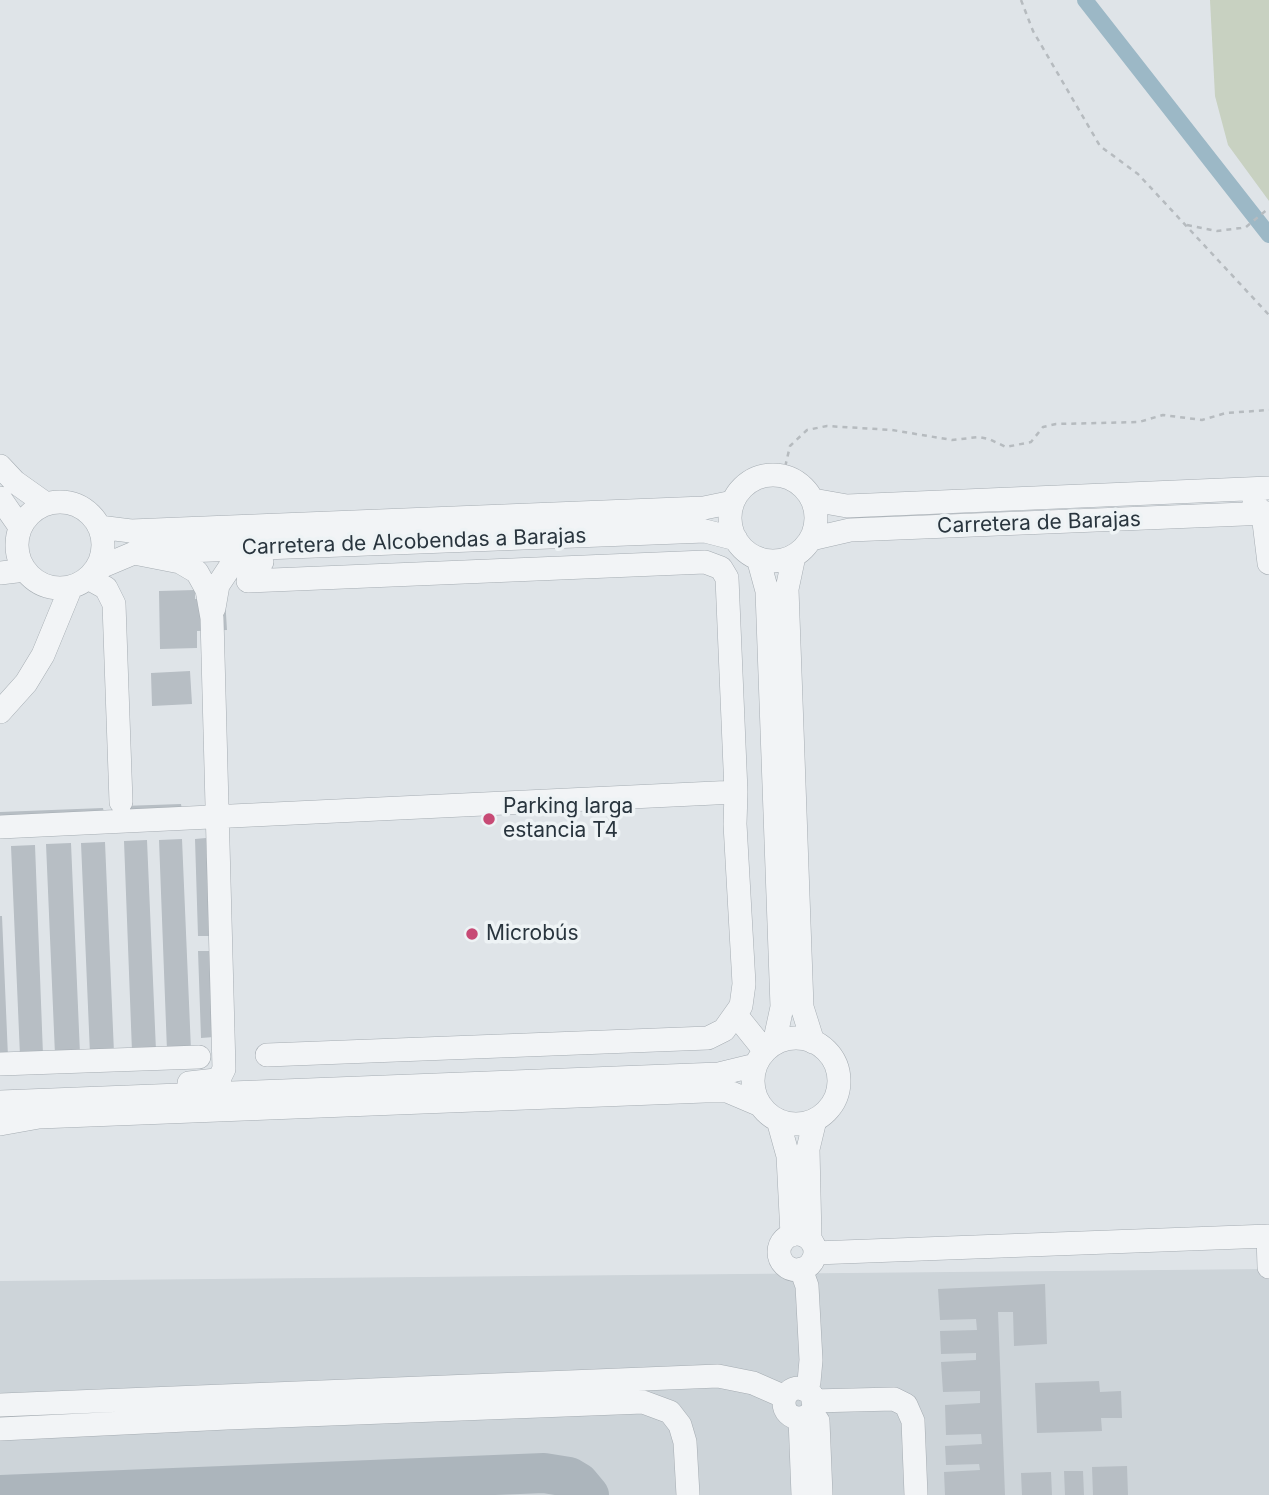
<!DOCTYPE html>
<html>
<head>
<meta charset="utf-8">
<style>
	body { margin:0 }
	canvas { display:block; background:#dfe4e8 }
</style>
</head>
<body>
<canvas width="1269" height="1495"></canvas>
<script>
const c = document.querySelector('canvas').getContext('2d');
c.lineJoin = 'round';
function fill(path, color) {
  c.fillStyle = color;
  c.fill(path, 'evenodd');
}
function toPath(rows) {
  const path = new Path2D();
  for (const r of rows) {
    if (r.length === 3) {
      path.moveTo(r[0] + r[2], r[1]);
      path.arc(r[0], r[1], r[2], 0, 2 * Math.PI);
      continue;
    }
    path.moveTo(r[0], r[1]);
    for (let i = 2; i < r.length; i += 2) path.lineTo(r[i], r[i + 1]);
  }
  return path;
}
function strokePath(path, color, width, dash) {
  c.strokeStyle = color;
  c.lineWidth = width;
  c.lineCap = dash ? 'butt' : 'round';
  c.setLineDash(dash || []);
  c.stroke(path);
}
function drawText(font, color, halo, rows, align = 'center') {
  c.font = font + ' Inter,sans-serif';
  c.lineWidth = 7;
  c.setLineDash([]);
  c.textBaseline = 'middle';
  c.strokeStyle = halo;
  c.fillStyle = color;
  for (const [text, x, y, turn = 0] of rows) {
    c.save();
    c.translate(x, y);
    c.rotate((+turn || 0) * Math.PI / 180);
    c.textAlign = isNaN(turn) ? turn : align;
    if (halo) c.strokeText(text, 0, 0);
    c.fillText(text, 0, 0);
    c.restore();
  }
}
const built = toPath([
	[1269,1269,1269,1495,0,1495,0,1281]
]);
const green = toPath([
	[1210,0,1269,0,1269,201,1228,145,1215,96]
]);
const canal = toPath([
	[1085,0,1269,235]
]);
const taxiway = toPath([
	[0,1495,544,1473,569,1477,579,1483,589,1495]
]);
const building = toPath([
	[195,590,195,599,225,598,227,630,197,631,197,648,160,649,159,591],
	[190,671,192,704,152,706,151,673],
	[181,804,182,810,123,813,123,806],
	[103,808,104,813,0,817,0,812],
	[206,838,210,936,198,936,195,839],
	[182,839,191,1050,167,1051,159,840],
	[147,840,156,1051,132,1052,124,841],
	[105,842,114,1053,90,1054,81,843],
	[71,843,80,1054,55,1055,46,844],
	[35,845,43,1055,20,1056,11,846],
	[0,916,2,916,8,1057,0,1057],
	[198,951,211,951,214,1037,201,1038],
	[1045,1284,1047,1344,1014,1346,1013,1312,998,1312,1005,1495,945,1495,944,1472,980,1470,979,1464,946,1465,945,1446,982,1444,981,1434,946,1435,945,1405,980,1403,980,1391,943,1392,941,1362,976,1360,976,1353,941,1354,940,1331,977,1330,976,1319,940,1320,938,1289],
	[1099,1381,1100,1392,1121,1391,1122,1418,1101,1418,1102,1431,1037,1433,1035,1383],
	[1127,1466,1128,1495,1093,1495,1092,1467],
	[1064,1471,1083,1471,1084,1495,1065,1495],
	[1051,1472,1052,1495,1022,1495,1021,1473]
]);
const path = toPath([
	[1021,0,1033,31,1100,146,1138,174,1269,315],
	[1187,225,1217,231,1241,228,1246,227,1269,208],
	[783,476,790,446,807,430,827,426,892,430,952,440,979,437,989,439,1006,447,1031,442,1043,427,1056,424,1139,422,1163,415,1202,420,1226,413,1269,410]
]);
const minor = toPath([
	[0,466,15,482,46,504],
	[773,518,43],
	[0,498,20,527],
	[813,500,847,506,1269,488],
	[60,545,43],
	[1254,503,1263,514,1269,563],
	[99,527,131,531,180,529,704,508,733,502],
	[811,539,850,530,1269,513],
	[134,553,180,562,197,572,207,590,212,618,224,1069,220,1077,216,1080,189,1083],
	[794,556,787,589,802,1007,813,1042],
	[758,558,767,591,782,1007,774,1044],
	[96,569,134,553,705,531,736,539],
	[0,573,25,570],
	[88,578,106,588,114,604,121,802],
	[248,581,705,562,721,568,727,578,736,792,735,824,744,984,741,1006,724,1030,708,1038,267,1055],
	[214,608,218,585,230,567,238,563,262,562],
	[0,712,26,683,43,655,71,587],
	[0,827,736,792],
	[736,1015,765,1051],
	[796,1081,43],
	[0,1064,199,1057],
	[0,1102,719,1074,756,1065],
	[778,1120,788,1156,792,1235],
	[0,1124,39,1117,705,1091,727,1091,760,1105],
	[797,1252,18],
	[1268,1236,1269,1267],
	[810,1239,808,1149,815,1120],
	[815,1253,1269,1236],
	[801,1269,807,1286,811,1360,809,1382,805,1390],
	[799,1403,15],
	[813,1401,894,1399,906,1405,913,1421,916,1495],
	[0,1405,718,1376,753,1383,785,1397],
	[811,1413,818,1421,821,1495],
	[800,1418,803,1495],
	[0,1429,227,1418,643,1402,670,1412,680,1425,685,1442,688,1495]
]);
const markers = [
	[489,819,7,"#c74a75"],
	[472,934,7,"#c74a75"]
];
const streetNames = [
	["Carretera de Barajas",1039,523,-2],
	["Carretera de Alcobendas a Barajas",414,542,-2]
];
const poiNames = [
	["Parking larga",503,807],
	["estancia T4",503,831],
	["Microbús",486,934]
];
fill(built, '#cdd4d9');
fill(green, '#c8d1c1');
strokePath(canal, '#9cb8c6', 16);
strokePath(taxiway, '#acb5bc', 40);
fill(building, '#b7bec4');
strokePath(minor, '#a5acb2', 24);
strokePath(path, '#b6bbbf', 2.5, [5, 5]);
strokePath(minor, '#f2f4f6', 23);
for (const [x, y, r, color] of markers) {
  const dot = new Path2D();
  dot.arc(x, y, r, 0, 2 * Math.PI);
  c.fillStyle = color;
  c.fill(dot);
  strokePath(dot, '#eef3f5', 2.5);
}
drawText('21px', '#29353e', '#eef3f5', streetNames);
drawText('21px', '#29353e', '#eef3f5', poiNames, 'left');
</script>
</body>
</html>
